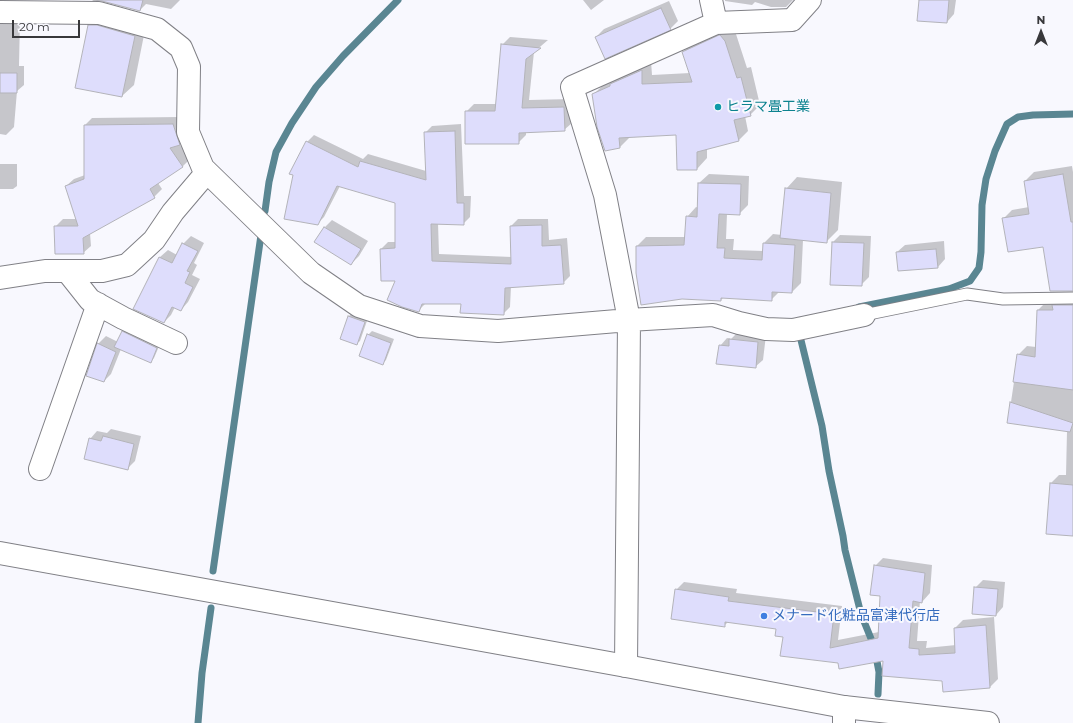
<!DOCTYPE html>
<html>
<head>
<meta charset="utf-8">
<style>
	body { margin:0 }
	#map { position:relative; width:1073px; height:723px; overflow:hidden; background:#f8f8fe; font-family:Montserrat,sans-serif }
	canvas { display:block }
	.north { position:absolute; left:1021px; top:12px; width:40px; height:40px; -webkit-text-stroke:3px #f8f8fe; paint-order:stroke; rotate:0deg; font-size:11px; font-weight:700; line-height:16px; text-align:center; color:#38383b }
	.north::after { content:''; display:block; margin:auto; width:14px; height:18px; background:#38383b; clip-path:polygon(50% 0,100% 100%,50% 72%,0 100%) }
	.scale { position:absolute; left:12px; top:20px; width:68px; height:18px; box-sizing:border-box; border:2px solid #38383b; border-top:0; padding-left:5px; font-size:12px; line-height:14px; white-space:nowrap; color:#38383b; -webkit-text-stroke:3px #f8f8fe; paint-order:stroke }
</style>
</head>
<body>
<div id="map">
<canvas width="1073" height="723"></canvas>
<div class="north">N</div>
<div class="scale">20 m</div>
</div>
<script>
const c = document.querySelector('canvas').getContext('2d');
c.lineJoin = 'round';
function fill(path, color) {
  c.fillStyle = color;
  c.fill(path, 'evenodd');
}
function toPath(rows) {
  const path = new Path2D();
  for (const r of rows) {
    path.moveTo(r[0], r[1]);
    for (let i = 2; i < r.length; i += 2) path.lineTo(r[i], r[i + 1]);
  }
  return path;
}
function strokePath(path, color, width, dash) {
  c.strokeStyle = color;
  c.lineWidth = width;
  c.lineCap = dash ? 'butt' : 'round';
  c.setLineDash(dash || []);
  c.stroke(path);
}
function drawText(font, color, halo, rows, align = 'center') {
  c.font = font + ' Montserrat,"Noto Sans JP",sans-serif';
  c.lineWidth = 4;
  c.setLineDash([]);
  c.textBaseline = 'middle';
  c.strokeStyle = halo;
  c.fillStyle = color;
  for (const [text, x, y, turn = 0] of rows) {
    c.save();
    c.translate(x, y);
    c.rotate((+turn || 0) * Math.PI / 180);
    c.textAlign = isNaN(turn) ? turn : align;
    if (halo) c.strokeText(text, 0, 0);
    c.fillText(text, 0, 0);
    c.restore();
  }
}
const shadow = toPath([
	[111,0,180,0,171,9,146,4,140,10],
	[583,0,604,0,591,10],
	[725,0,793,0,786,7,771,7,755,2,752,5,725,1],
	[920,0,956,0,954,14,947,22],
	[669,1,678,21,670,29,596,37,604,29],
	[100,16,146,25,134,85,122,96,89,27],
	[0,17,20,18,19,66,24,66,24,85,17,91,14,127,6,135,0,134],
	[735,31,747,68,751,67,760,105,750,115,745,116,748,131,738,141,707,149,707,158,697,169,678,169,677,134,630,137,620,147,605,150,593,95,603,85,651,61,652,75,690,73,683,52,693,42,716,32],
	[510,37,548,40,534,52,529,100,572,99,572,123,564,130,526,131,526,135,518,143,466,112,474,104,497,104,502,45],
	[180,117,186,136,179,143,190,159,183,166,158,183,162,189,154,197,90,233,91,246,83,253,55,227,63,219,77,219,66,186,74,179,85,175,85,125,92,118],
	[461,124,464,196,471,196,470,217,463,224,438,223,439,254,512,257,511,226,518,219,548,219,549,240,567,238,570,276,563,283,511,286,510,307,503,314,462,303,426,303,418,311,397,280,381,249,388,242,396,242,396,202,340,186,324,217,317,224,307,142,314,135,363,159,368,154,426,171,425,133,432,126],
	[0,164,17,164,17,186,13,189,0,189,0,192],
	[1072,166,1073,172,1073,290,1044,245,1003,219,1012,210,1029,207,1025,181,1034,172],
	[709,174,749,176,748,205,739,214,727,214,726,239,734,239,733,250,764,251,764,243,773,234,782,235,786,189,797,177,842,182,838,230,826,242,803,240,801,283,792,292,780,291,771,300,724,297,721,300,637,246,646,237,685,237,687,217,696,207,699,208,699,183],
	[332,220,368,241,359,256,351,264,325,227],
	[840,235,871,236,869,277,861,285,833,242],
	[191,236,204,243,194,263,197,265,192,275,200,279,188,302,181,310,175,307,171,315,164,322,134,308,160,257,168,250,177,255,183,244],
	[944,241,945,259,938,267,897,252,905,245],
	[1073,296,1073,535,1050,484,1059,475,1066,475,1067,431,1008,422,1018,355,1027,346,1036,347,1038,310,1047,301],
	[352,313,368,318,360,341,356,344,349,316],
	[126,328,160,344,154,358,151,361,121,349,111,374,104,381,98,344,106,336,118,342,123,332],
	[372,331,394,339,386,360,382,364,368,335],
	[738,332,766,335,763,360,755,367,720,346,727,338,731,339],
	[111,429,141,436,135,461,127,469,90,439,97,431,107,433],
	[883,558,932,565,930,593,922,602,920,601,917,641,927,641,926,648,956,645,955,628,963,620,994,617,998,679,990,687,943,680,884,660,839,662,784,636,777,628,728,622,724,626,676,590,684,582,737,589,736,593,842,606,838,640,879,632,881,595,875,566],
	[983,580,1005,582,1003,607,996,615,975,588]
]);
const stream = toPath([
	[265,211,269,182,276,152,292,123,316,87,343,56,398,0],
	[859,307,949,289,970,281,979,268,981,252,982,205,986,179,995,151,1007,124,1018,117,1033,115,1073,114],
	[799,332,822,426,829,471,843,536,845,550,861,614,874,646,879,672,878,694],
	[213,571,261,235],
	[198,723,202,673,211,608]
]);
const building = toPath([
	[93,0,143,0,140,11,102,1,93,0],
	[919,0,949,0,947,23,917,21,919,0],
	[661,8,671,30,605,59,595,37,661,8],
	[88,25,97,25,135,36,122,97,75,88,88,25],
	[719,35,720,35,725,41,737,78,741,77,751,116,734,120,739,141,697,152,697,170,677,170,676,135,619,138,620,148,605,151,597,127,592,94,610,86,610,84,642,70,642,84,692,82,682,52,719,35],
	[501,44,541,48,526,59,522,108,564,107,565,131,519,133,519,144,465,144,465,111,495,111,501,44],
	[0,73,17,73,17,93,0,93,0,73],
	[173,124,180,145,170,148,183,167,150,189,155,198,83,238,84,254,55,254,54,226,78,226,65,186,84,179,84,125,173,124],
	[455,131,457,203,464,203,464,225,431,224,432,261,511,264,510,226,542,225,542,246,561,245,564,284,505,288,504,315,460,313,461,304,422,304,419,312,402,307,387,300,395,281,381,281,380,249,395,248,395,203,337,186,318,225,284,219,293,175,289,174,306,141,358,167,360,161,426,180,424,132,455,131],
	[1063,174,1071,222,1073,222,1073,291,1050,291,1043,247,1008,252,1002,218,1029,214,1024,181,1063,174],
	[698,183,741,184,740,215,719,214,717,248,725,248,724,258,762,260,763,243,795,245,792,293,772,292,772,301,721,298,721,301,682,299,641,305,636,273,636,246,684,245,686,216,697,217,698,183],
	[785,188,831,193,827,243,780,238,785,188],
	[324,227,361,249,351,265,314,242,324,227],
	[832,242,864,243,862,286,830,285,832,242],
	[182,243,198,251,187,271,190,272,185,283,193,287,181,311,172,307,164,323,133,309,159,257,172,263,182,243],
	[936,249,938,268,898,271,896,252,936,249],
	[1052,305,1073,305,1073,390,1013,382,1017,354,1035,357,1037,310,1053,310,1052,305],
	[348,316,365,322,357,345,340,339,348,316],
	[122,331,157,348,151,363,114,347,122,331],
	[367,334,391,343,383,365,359,356,367,334],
	[729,339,758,342,756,368,716,364,719,345,729,346,729,339],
	[97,343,116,352,104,382,86,376,97,343],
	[1010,402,1073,423,1070,432,1007,423,1010,402],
	[103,436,134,444,128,470,84,459,89,438,101,441,103,436],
	[1050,483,1073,485,1073,536,1046,534,1050,483],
	[874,565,925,573,922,603,913,601,909,648,919,649,919,655,955,653,954,628,986,625,990,688,943,692,942,681,882,676,883,661,839,669,838,663,780,656,783,637,775,636,776,629,725,622,725,627,671,619,675,589,729,597,728,601,834,614,830,648,878,638,880,596,870,595,874,565],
	[974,587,998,589,996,616,972,614,974,587]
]);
const service = toPath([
	[864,315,967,294,1003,299,1073,298]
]);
const minor = toPath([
	[711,0,716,23,572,87,605,195,629,320,713,315,739,323,766,329,793,330,864,315],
	[0,12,99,13,157,29,181,48,189,67,188,132,203,168,311,273,359,306,420,326,498,331,629,320,626,666],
	[716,23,792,20,810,0],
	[67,271,90,300,123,318,176,343],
	[0,278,45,271,102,271,127,265,154,240,173,212,207,172],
	[40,469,98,304],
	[844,707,844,723]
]);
const tertiary = toPath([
	[0,553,626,666,844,707,988,723]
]);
const markers = [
	[718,107,4,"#0f9aa8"],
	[764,616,4,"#3f7fe0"]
];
const cultureNames = [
	["ヒラマ畳工業",726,107]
];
const shopNames = [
	["メナード化粧品富津代行店",772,616]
];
fill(shadow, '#0003');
strokePath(stream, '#5a8692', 7);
fill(building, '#deddfc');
strokePath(building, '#b3b3b9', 1);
strokePath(service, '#808086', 13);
strokePath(minor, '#808086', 24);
strokePath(tertiary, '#808086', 24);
strokePath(service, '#fff', 11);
strokePath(minor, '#fff', 22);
strokePath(tertiary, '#fff', 22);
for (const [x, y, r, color] of markers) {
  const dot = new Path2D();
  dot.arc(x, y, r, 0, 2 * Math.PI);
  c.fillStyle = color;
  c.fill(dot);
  strokePath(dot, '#f8f8fe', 1.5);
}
drawText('14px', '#0d838f', '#f8f8fe', cultureNames, 'left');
drawText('14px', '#366cbe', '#f8f8fe', shopNames, 'left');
</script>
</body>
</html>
